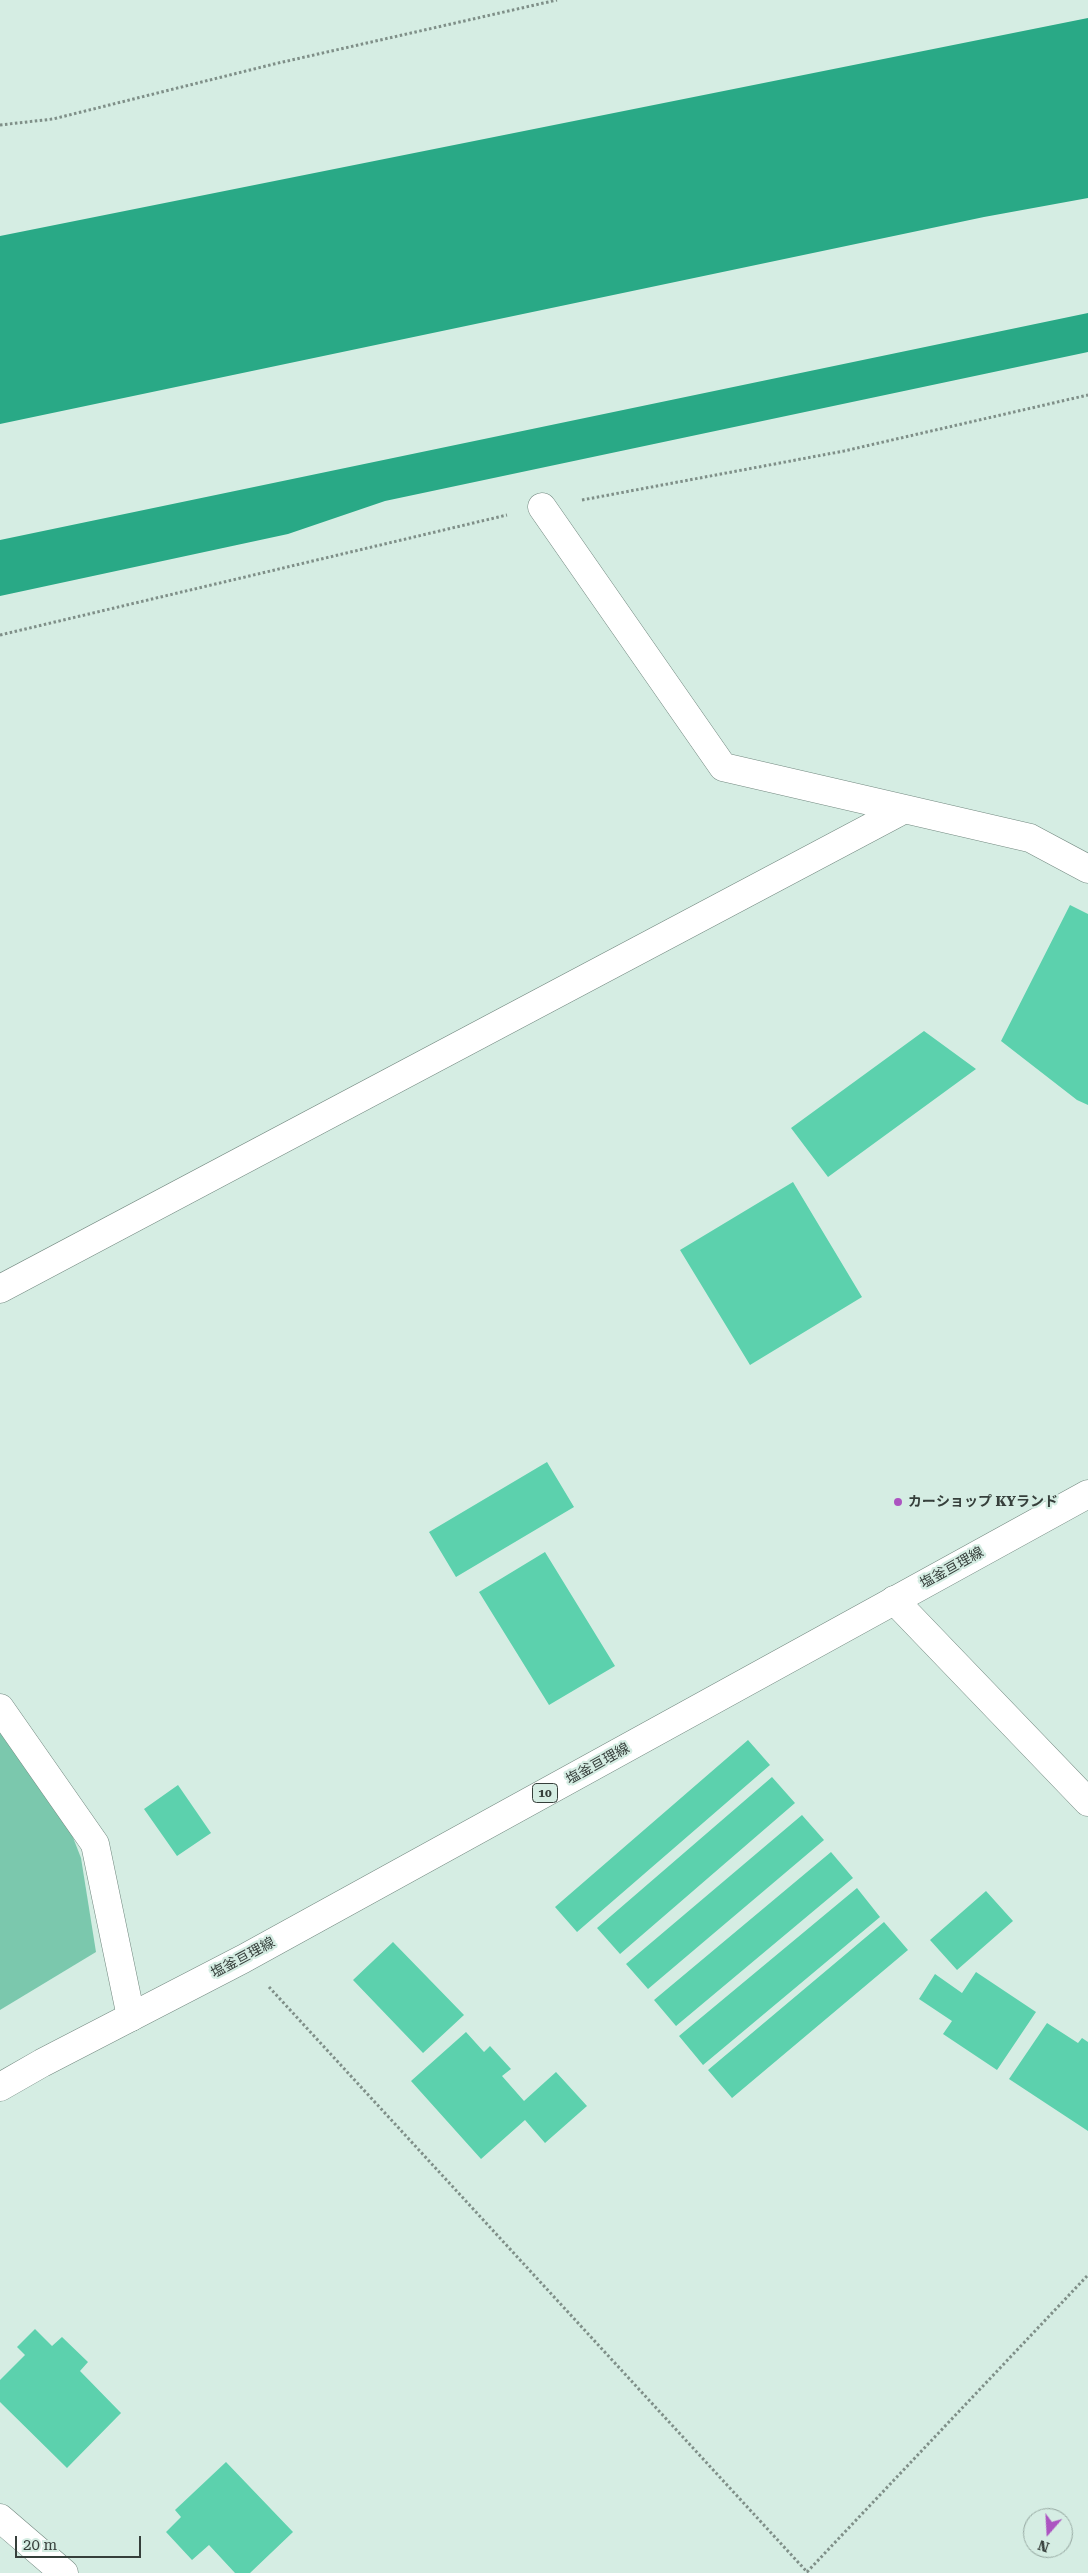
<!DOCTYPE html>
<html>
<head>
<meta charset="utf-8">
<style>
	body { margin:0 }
	#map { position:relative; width:1088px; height:2573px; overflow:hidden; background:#d5ede3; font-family:"Roboto Serif",serif }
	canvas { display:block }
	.north { position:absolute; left:1023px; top:2508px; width:50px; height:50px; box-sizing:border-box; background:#d5ede3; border:1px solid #95a7a0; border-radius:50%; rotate:199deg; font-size:14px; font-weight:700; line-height:20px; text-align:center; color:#363f3b }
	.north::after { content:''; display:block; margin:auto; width:18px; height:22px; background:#ac54c1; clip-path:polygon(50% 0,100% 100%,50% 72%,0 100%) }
	.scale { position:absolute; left:15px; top:2536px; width:126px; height:22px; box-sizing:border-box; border:2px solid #363f3b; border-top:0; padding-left:6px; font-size:15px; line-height:18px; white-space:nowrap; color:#363f3b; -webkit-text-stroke:4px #d5ede3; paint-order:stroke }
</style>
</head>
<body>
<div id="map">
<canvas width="1088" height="2573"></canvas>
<div class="north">N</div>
<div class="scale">20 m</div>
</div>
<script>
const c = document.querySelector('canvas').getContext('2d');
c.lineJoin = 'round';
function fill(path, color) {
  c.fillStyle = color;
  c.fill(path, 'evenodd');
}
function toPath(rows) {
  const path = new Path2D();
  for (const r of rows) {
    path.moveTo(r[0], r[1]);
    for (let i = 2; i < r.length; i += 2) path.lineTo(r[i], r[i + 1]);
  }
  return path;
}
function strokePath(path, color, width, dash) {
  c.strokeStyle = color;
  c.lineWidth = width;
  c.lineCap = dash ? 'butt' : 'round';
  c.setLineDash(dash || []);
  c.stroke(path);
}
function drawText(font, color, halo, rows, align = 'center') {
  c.font = font + ' "Roboto Serif","Noto Sans JP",serif';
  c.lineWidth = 4.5;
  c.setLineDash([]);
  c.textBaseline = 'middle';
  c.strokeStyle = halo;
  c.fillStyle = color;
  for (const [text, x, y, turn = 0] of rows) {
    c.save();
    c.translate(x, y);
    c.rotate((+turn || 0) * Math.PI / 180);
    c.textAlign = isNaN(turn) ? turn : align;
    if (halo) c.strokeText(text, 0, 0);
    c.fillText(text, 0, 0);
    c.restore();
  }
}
const green = toPath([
	[0,1728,67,1822,81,1858,96,1952,0,2010]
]);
const water = toPath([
	[1088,18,1088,198,984,217,0,424,0,236],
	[1088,313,1088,352,385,501,288,534,0,596,0,540]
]);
const building = toPath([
	[1070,905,1088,914,1088,1105,1077,1100,1001,1041],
	[924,1031,976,1069,828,1177,791,1128],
	[793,1182,862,1297,750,1365,680,1250],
	[547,1462,574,1507,456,1577,429,1532],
	[545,1552,615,1666,549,1705,479,1592],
	[748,1740,770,1765,577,1932,555,1907],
	[772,1777,795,1803,620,1954,597,1928],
	[178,1785,211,1833,177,1856,144,1809],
	[802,1815,824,1840,648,1989,626,1964],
	[831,1852,853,1878,676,2026,654,2000],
	[857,1888,880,1917,703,2065,679,2036],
	[986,1891,1013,1921,957,1970,930,1940],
	[884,1922,908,1950,732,2098,708,2070],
	[393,1942,464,2015,423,2053,353,1980],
	[976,1972,1036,2012,997,2070,943,2034,952,2021,919,1999,935,1974,962,1993],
	[1047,2023,1078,2043,1082,2038,1088,2042,1088,2131,1009,2079],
	[466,2032,484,2052,490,2046,511,2069,502,2076,524,2101,556,2072,587,2106,545,2143,525,2120,481,2159,411,2081],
	[35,2329,52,2346,62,2337,88,2362,80,2371,121,2413,67,2468,0,2402,0,2380,25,2355,17,2347],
	[226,2462,293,2532,250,2573,235,2573,209,2545,192,2560,166,2532,181,2517,175,2510]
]);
const path = toPath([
	[0,125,53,119,274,64,557,0],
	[582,500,844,451,1088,395],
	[0,635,507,515],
	[269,1987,808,2573],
	[807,2572,1088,2275]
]);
const minor = toPath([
	[542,507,723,767,1030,838,1088,869],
	[0,1289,905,809],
	[894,1600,1088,1802],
	[0,1708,95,1844,131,2017],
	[0,2518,64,2573]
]);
const primary = toPath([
	[0,2087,42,2063,243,1959,1088,1494]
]);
const markers = [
	[898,1502,5,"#ac54c1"]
];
const shields = [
	[545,1793,25]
];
const shieldNames = [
	["10",545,1793]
];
const poiNames = [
	["カーショップ KYランド",908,1502]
];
const streetNames = [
	["塩釜亘理線",952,1568,-29],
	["塩釜亘理線",598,1764,-29],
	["塩釜亘理線",243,1958,-28]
];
fill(green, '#7bc8ad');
fill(water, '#29a986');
fill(building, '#5cd1ad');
strokePath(minor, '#738980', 29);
strokePath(primary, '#738980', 29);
strokePath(path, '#7f8f88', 3, [2.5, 2.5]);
strokePath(minor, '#fff', 28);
strokePath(primary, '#fff', 28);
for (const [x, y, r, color] of markers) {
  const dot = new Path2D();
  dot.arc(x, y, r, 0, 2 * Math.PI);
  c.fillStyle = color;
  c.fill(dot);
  strokePath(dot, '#d5ede3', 2);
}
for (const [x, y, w] of shields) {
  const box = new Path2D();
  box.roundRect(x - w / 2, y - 9.5, w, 19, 4);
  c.fillStyle = '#d5ede3';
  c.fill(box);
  strokePath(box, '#363f3b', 1);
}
drawText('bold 12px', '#363f3b', null, shieldNames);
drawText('bold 14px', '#363f3b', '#d5ede3', poiNames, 'left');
drawText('14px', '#363f3b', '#d5ede3', streetNames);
</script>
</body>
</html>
